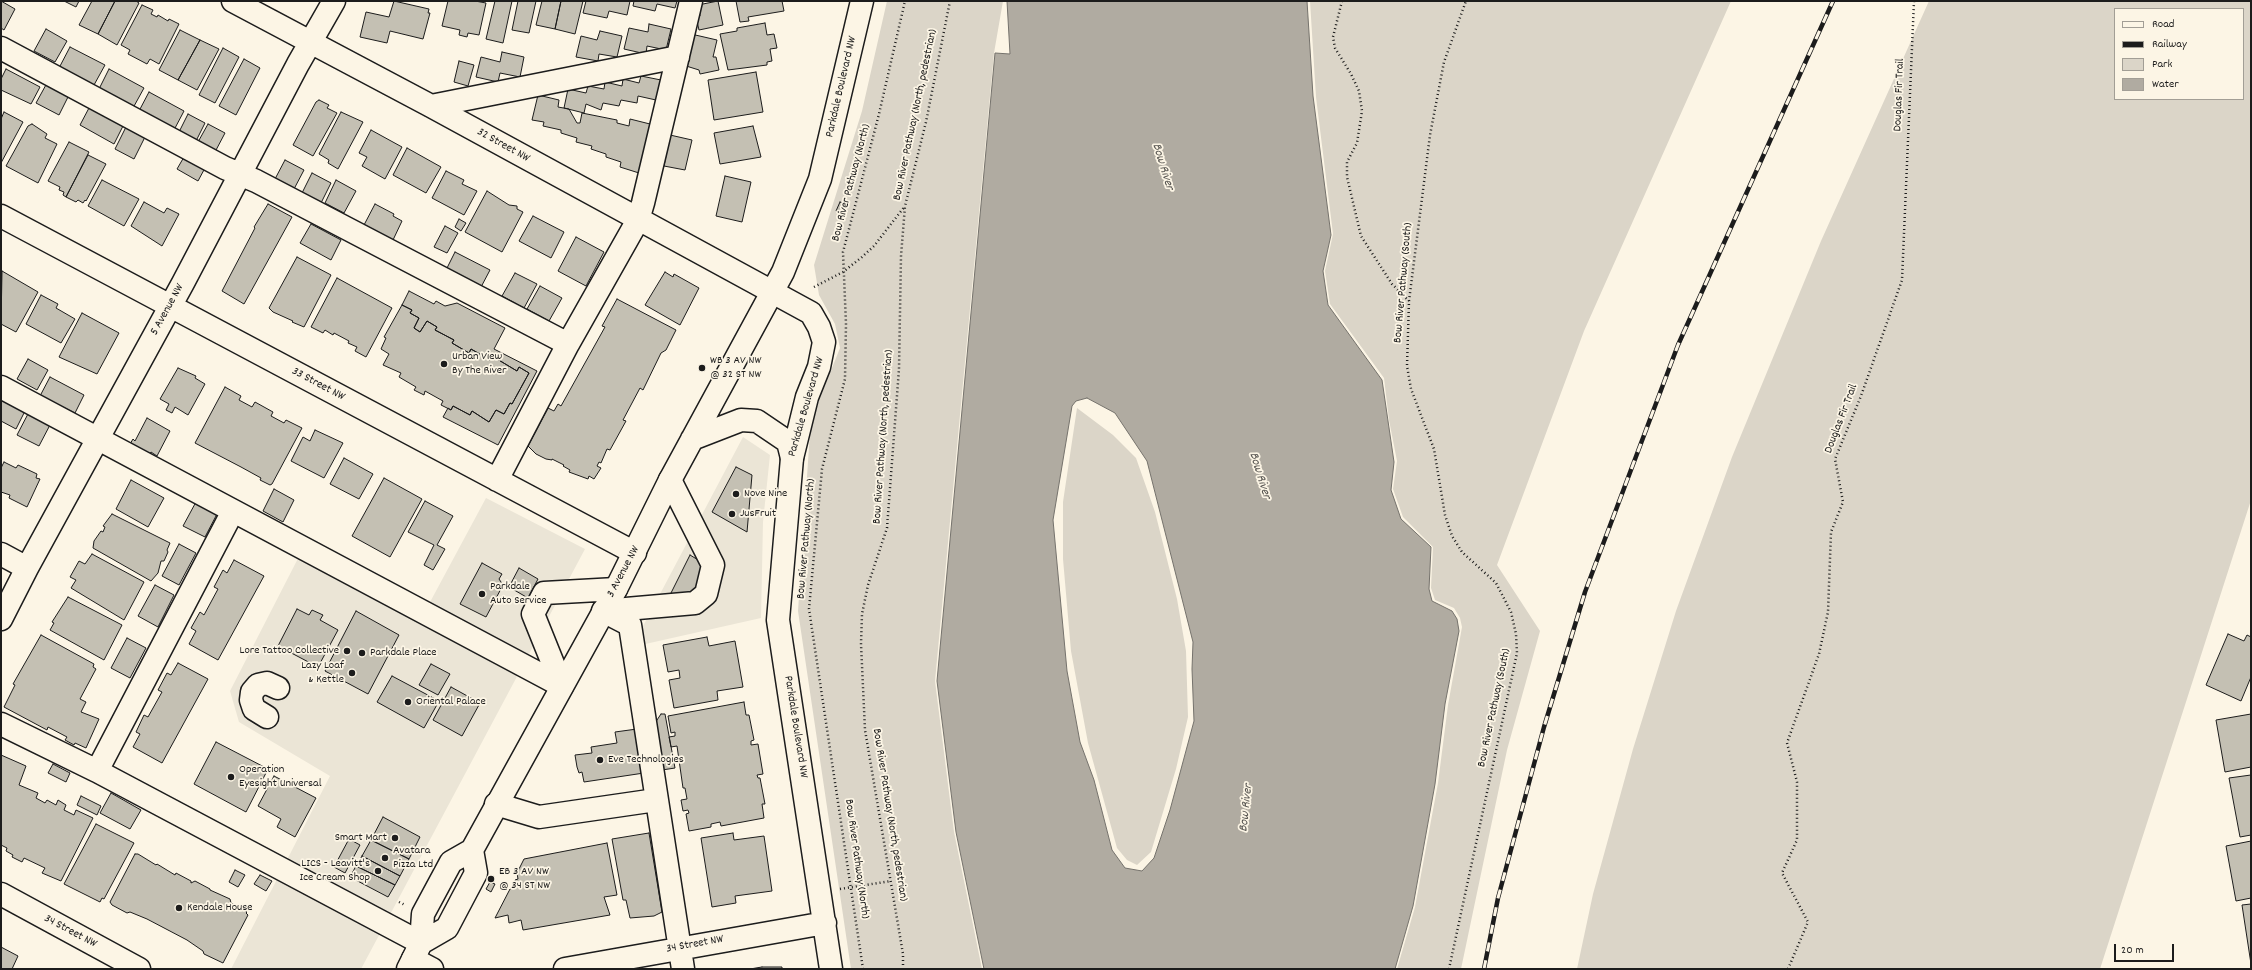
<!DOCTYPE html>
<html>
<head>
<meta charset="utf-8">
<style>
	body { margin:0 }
	#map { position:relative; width:2252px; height:970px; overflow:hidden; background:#fcf5e5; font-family:Dekko,sans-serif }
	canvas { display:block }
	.frame { position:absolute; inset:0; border:2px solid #1c1c1c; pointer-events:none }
	.legend { position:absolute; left:2114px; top:8px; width:130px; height:92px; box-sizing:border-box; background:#fcf5e5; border:1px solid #a29e95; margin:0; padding:5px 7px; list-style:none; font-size:12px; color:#1c1c1c }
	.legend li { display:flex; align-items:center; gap:8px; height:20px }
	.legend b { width:20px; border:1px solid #a29e95 }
	.scale { position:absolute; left:2114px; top:944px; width:60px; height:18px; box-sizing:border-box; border:2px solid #1c1c1c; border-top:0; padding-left:5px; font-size:12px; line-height:14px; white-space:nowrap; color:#1c1c1c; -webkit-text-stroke:3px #fcf5e5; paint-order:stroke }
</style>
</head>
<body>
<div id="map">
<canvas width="2252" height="970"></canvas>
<div class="frame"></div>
<ul class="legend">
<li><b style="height:5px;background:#fcf5e5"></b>Road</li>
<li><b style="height:5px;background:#1c1c1c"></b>Railway</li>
<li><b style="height:11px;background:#dbd5c8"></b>Park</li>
<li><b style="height:11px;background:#b0aba1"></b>Water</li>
</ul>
<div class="scale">20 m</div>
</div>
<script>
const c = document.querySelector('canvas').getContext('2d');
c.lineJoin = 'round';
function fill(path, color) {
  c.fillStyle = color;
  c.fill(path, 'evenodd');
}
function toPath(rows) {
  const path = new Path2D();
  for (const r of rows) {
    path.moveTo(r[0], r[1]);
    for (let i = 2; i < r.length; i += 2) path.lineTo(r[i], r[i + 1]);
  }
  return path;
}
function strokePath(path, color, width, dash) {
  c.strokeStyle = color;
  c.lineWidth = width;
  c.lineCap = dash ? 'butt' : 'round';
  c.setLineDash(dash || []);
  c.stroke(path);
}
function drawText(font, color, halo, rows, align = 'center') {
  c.font = font + ' Dekko,sans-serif';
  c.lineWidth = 3.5;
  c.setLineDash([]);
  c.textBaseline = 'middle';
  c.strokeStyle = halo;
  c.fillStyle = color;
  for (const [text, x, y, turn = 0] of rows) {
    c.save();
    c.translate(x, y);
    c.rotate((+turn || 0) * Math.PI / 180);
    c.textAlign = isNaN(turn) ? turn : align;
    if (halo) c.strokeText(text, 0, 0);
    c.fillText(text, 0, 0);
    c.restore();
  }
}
const built = toPath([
	[743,437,770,455,763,522,761,618,632,647],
	[486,498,585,549,361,969,231,969,330,776,239,722,230,691,309,537,429,604]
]);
const green = toPath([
	[887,1,1003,1,994,53,935,681,954,832,982,969,851,969,798,611,810,432,818,403,840,348,835,324,819,295,814,265,862,111],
	[1310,1,1731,1,1584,331,1497,565,1540,631,1507,750,1461,969,1397,969,1415,907,1438,783,1448,705,1462,627,1460,618,1454,608,1435,600,1431,588,1433,547,1403,517,1393,489,1397,461,1389,420,1384,378,1330,304,1325,271,1333,234,1316,97],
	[1929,1,2251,1,2251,500,2100,969,1577,969,1593,894,1633,749,1676,611,1732,457,1821,241],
	[2115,9,2243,9,2243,99,2115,99],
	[1077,408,1113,435,1136,458,1155,512,1177,599,1186,651,1188,717,1176,769,1151,852,1137,865,1127,860,1117,848,1088,743,1071,651,1063,559,1063,502]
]);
const water = toPath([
	[1007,1,1307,1,1313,96,1331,235,1323,271,1328,305,1382,380,1394,462,1391,490,1401,519,1431,547,1429,589,1432,601,1452,611,1457,619,1459,631,1445,704,1435,784,1413,906,1395,969,984,969,956,832,937,681,995,53,1010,54,1007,1],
	[1087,398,1115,413,1147,461,1193,642,1192,669,1194,721,1170,810,1154,858,1142,871,1125,868,1112,850,1094,780,1080,742,1067,671,1053,520,1072,406,1076,401,1087,398]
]);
const building = toPath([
	[1,1,15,9,4,30,1,28,1,1],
	[64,1,79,1,76,7,64,1],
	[92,1,115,1,98,34,79,25,92,1],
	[115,1,136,1,139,3,117,45,98,34,115,1],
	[394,1,429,9,428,13,430,13,423,39,390,31,387,43,360,37,366,12,389,17,394,1],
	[448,1,475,1,486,3,479,35,468,33,467,37,459,35,460,30,442,26,448,1],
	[495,1,512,1,503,43,486,39,495,1],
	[518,1,536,1,529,33,512,30,518,1],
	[542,1,561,1,555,29,536,25,542,1],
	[561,1,583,1,575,34,555,29,561,1],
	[586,1,630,1,627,15,609,11,607,18,583,13,586,1],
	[634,1,677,1,675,8,657,4,655,11,633,6,634,1],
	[718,1,723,25,699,30,696,17,700,16,698,5,718,1],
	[736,1,782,1,784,11,748,17,749,21,740,22,736,1],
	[142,5,153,10,151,14,157,17,158,15,168,21,169,19,179,24,159,64,150,59,147,64,128,54,130,50,121,45,142,5],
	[765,23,767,35,774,34,777,48,770,49,772,61,767,62,767,65,728,70,720,34,737,31,737,28,765,23],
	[649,24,671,29,666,50,647,46,646,54,624,49,629,28,648,32,649,24],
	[46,29,67,41,55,62,34,51,46,29],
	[180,30,200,40,178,80,159,70,180,30],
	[600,31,622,36,617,57,599,54,598,61,576,57,581,36,597,40,600,31],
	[691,34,717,40,713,57,716,57,719,70,700,74,699,70,683,65,691,34],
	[200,40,219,49,197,90,178,80,200,40],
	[70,47,105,65,94,85,59,68,70,47],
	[223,48,239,57,215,103,199,95,223,48],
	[502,52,524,57,520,77,500,73,498,82,476,77,481,57,500,62,502,52],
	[244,59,260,68,236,115,219,106,244,59],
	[459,61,474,65,468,86,454,82,459,61],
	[6,69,40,87,31,104,1,90,1,79,6,69],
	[109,69,144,88,133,108,99,89,109,69],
	[756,72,763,112,714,120,708,80,756,72],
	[641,76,661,80,656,100,638,96,637,103,621,100,619,106,603,103,601,110,586,104,584,113,564,108,568,89,586,93,588,86,604,89,605,82,622,86,623,79,639,83,641,76],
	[47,83,69,95,59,115,36,103,47,83],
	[149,92,184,111,174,130,139,111,149,92],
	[538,95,559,100,558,107,569,109,577,123,580,123,582,113,617,120,617,123,629,126,630,119,650,124,639,173,620,167,621,162,606,157,606,154,591,149,592,146,576,142,577,138,561,133,561,130,543,126,544,122,532,120,538,95],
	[319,100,329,105,327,108,337,113,313,156,293,145,316,102,319,100],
	[89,108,123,126,114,144,80,125,89,108],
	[4,112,23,122,1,163,1,119,4,112],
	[341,112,363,122,338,169,328,163,329,160,319,154,341,112],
	[188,114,205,123,196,141,179,132,188,114],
	[32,124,47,134,45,138,57,144,38,183,6,166,28,126,32,124],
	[208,124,225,133,215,152,198,142,208,124],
	[753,126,761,157,720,164,714,133,753,126],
	[126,127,145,137,134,159,115,149,126,127],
	[371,130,402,147,385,179,362,166,367,157,359,153,371,130],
	[670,135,692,140,685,170,664,166,670,135],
	[69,142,89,152,66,197,63,195,64,192,59,190,60,187,48,181,69,142],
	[407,148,441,167,426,193,393,175,407,148],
	[88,155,106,164,86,201,85,200,83,203,78,200,76,202,66,197,88,155],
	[184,157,205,168,198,181,177,169,184,157],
	[285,160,304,170,294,189,275,179,285,160],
	[446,171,464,180,462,184,477,191,464,215,432,198,446,171],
	[312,173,331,183,321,203,302,193,312,173],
	[725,176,751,182,742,222,716,216,725,176],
	[102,180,139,199,124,226,88,206,102,180],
	[336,180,356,191,344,213,325,203,336,180],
	[487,191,509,205,517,206,517,209,523,212,502,252,465,232,487,191],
	[144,202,164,213,167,208,179,214,162,246,131,226,144,202],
	[840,202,844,204,841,213,836,211,840,202],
	[268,204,292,217,244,304,222,291,255,228,254,227,268,204],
	[375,204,394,214,393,216,402,221,393,240,364,225,375,204],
	[533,216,564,232,551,258,519,241,533,216],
	[459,219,466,223,461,231,455,227,459,219],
	[311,224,341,240,331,260,300,243,311,224],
	[445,226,458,233,447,253,434,247,445,226],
	[576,237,604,252,586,286,558,271,576,237],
	[455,252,490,270,480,289,446,270,455,252],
	[297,257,331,275,304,327,292,322,293,321,273,312,269,308,297,257],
	[2,271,38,292,16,332,1,324,2,271],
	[665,272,673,277,674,274,699,288,680,325,645,305,665,272],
	[515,273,537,284,524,308,502,296,515,273],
	[337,278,392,308,366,357,355,351,357,347,348,343,349,341,334,333,333,335,325,330,323,333,311,327,337,278],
	[540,286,562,298,549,321,527,309,540,286],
	[409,291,434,304,436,301,445,306,457,303,505,328,494,349,537,371,498,445,443,417,448,408,451,410,453,406,470,415,472,411,489,422,496,410,504,414,510,403,512,404,529,373,519,367,517,371,492,356,490,360,471,349,469,353,452,343,454,340,435,330,437,327,427,321,420,332,414,328,419,318,410,313,412,310,402,305,409,291],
	[41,295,58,304,56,308,75,319,61,343,26,324,41,295],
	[617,299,676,330,666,350,661,353,643,390,640,388,623,420,626,421,610,450,607,449,601,463,599,462,597,466,601,468,594,479,589,476,588,479,569,472,570,470,563,466,564,465,552,459,552,460,546,459,536,454,528,446,548,408,554,411,558,404,561,406,605,327,602,326,617,299],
	[402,305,412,310,410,313,419,318,414,328,420,332,427,321,437,327,435,330,454,340,452,343,469,353,471,349,490,360,492,356,517,371,519,367,529,373,512,404,510,403,504,414,496,410,489,422,472,411,470,415,453,406,451,410,441,405,443,401,425,391,424,395,414,390,416,387,399,377,401,373,383,365,389,354,381,349,386,338,384,337,402,305],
	[82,313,119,333,97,374,59,357,82,313],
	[28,359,48,370,37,390,17,379,28,359],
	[178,368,196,376,195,378,205,384,188,415,175,407,172,413,166,410,169,404,160,399,178,368],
	[50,377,84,395,75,413,40,396,50,377],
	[225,387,241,396,239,400,252,407,255,402,273,412,271,416,284,423,286,420,302,428,272,484,270,485,260,480,261,478,241,467,195,443,225,387],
	[1,398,25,411,16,429,1,421,1,398],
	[29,412,51,423,39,446,17,435,29,412],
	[147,418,170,431,157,456,151,452,149,455,130,444,133,439,135,441,147,418],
	[315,430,343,443,324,478,291,461,303,437,310,441,315,430],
	[344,458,373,474,359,499,330,484,344,458],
	[4,462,16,468,18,465,37,474,36,478,40,479,27,507,9,498,10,495,1,492,1,468,4,462],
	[736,467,752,475,747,532,712,512,736,467],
	[384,478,422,499,390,557,352,536,384,478],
	[131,480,164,498,148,527,116,509,131,480],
	[274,489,294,500,283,522,263,511,274,489],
	[425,501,453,516,437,545,445,549,433,570,424,565,434,545,408,532,425,501],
	[196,502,217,514,205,537,183,526,196,502],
	[112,514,170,543,167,550,168,552,164,561,161,561,158,573,151,581,93,548,94,541,101,531,103,532,105,527,103,526,112,514],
	[179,544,196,553,179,585,162,576,179,544],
	[92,554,144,582,124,620,71,588,76,580,70,577,79,561,85,564,92,554],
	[690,555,708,566,689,603,671,593,690,555],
	[234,560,264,576,218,660,189,644,196,631,191,628,200,612,204,615,218,589,214,587,223,570,227,573,234,560],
	[482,563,502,574,499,579,503,585,486,617,460,604,482,563],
	[519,568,538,579,528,598,509,587,519,568],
	[155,585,174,595,158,627,138,616,155,585],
	[68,597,122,625,104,660,50,630,54,623,52,622,68,597],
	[297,609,309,615,312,610,323,615,320,620,338,630,318,667,278,646,297,609],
	[356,611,399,635,368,694,325,671,356,611],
	[2228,634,2244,641,2247,635,2251,637,2251,677,2241,701,2206,685,2228,634],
	[41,635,94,664,93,667,96,669,80,699,86,702,81,712,99,719,86,748,75,743,74,745,65,740,67,737,48,727,47,730,4,707,15,685,13,684,41,635],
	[707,637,709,646,735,641,743,687,717,691,718,700,674,708,669,680,680,678,679,670,668,672,663,645,707,637],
	[127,638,146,648,130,678,111,668,127,638],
	[178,663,208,679,162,763,133,747,140,734,136,732,144,715,148,717,162,692,158,690,167,673,171,675,178,663],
	[431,664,450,674,438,695,419,685,431,664],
	[392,676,439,701,424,728,377,702,392,676],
	[451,687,480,703,462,736,433,720,451,687],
	[744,702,746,715,749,715,754,740,751,741,751,745,758,744,763,774,757,775,758,778,760,778,765,804,762,804,764,818,721,826,720,822,711,824,711,827,689,831,686,814,689,813,688,810,683,811,681,800,687,799,685,788,683,788,677,746,671,747,669,737,675,736,675,732,671,733,668,716,744,702],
	[661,714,665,714,675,768,662,770,655,723,661,714],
	[2251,714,2251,767,2225,772,2216,720,2251,714],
	[637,729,644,773,584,782,582,772,579,773,577,767,575,755,592,753,591,747,617,743,615,732,637,729],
	[216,742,268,769,246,812,194,784,216,742],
	[1,755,26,766,19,785,38,793,36,798,45,803,47,800,56,805,58,800,66,805,64,810,74,815,76,810,93,818,61,881,42,873,45,868,24,858,22,862,12,857,13,855,6,851,7,848,1,845,1,755],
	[53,764,70,773,66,782,48,773,53,764],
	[2251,775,2251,835,2240,837,2229,778,2251,775],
	[274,776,316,798,295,837,277,827,281,819,258,806,274,776],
	[111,793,141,810,130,829,100,813,111,793],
	[81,796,101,806,97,815,77,805,81,796],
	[383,817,420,837,409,859,371,840,383,817],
	[96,824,134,843,104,899,102,898,100,902,64,884,96,824],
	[649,833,662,912,654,916,630,918,626,900,623,900,612,839,649,833],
	[733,833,734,840,764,836,772,891,735,896,736,903,712,907,701,838,733,833],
	[349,839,360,845,345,873,334,867,349,839],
	[371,840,409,859,400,876,362,856,371,840],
	[2251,841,2251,898,2236,901,2226,846,2251,841],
	[607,843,617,895,604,897,610,915,523,930,521,920,509,923,508,915,495,918,510,889,516,888,515,880,518,879,517,873,524,859,607,843],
	[135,854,138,854,156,865,157,864,175,875,176,873,191,881,191,883,195,881,210,889,210,890,230,899,231,903,247,912,246,913,248,915,223,963,204,954,203,951,187,940,147,919,130,912,127,913,112,905,110,902,135,854],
	[362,856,400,876,395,885,356,866,362,856],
	[356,866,395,885,388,897,350,877,356,866],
	[235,870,245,875,238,887,229,882,235,870],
	[260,875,272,881,266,891,254,884,260,875],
	[490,882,495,884,491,892,486,889,490,882],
	[2251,904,2251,964,2242,905,2251,904],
	[1,947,18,956,12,969,1,969,1,947],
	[762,967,782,967,782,969,750,969,762,967]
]);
const path = toPath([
	[1342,1,1333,37,1335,48,1351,74,1359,91,1362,111,1357,143,1347,162,1347,177,1361,236,1392,284,1409,301],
	[814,287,843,272,862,257,874,246,905,206],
	[840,889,891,881],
	[399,902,405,905],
	[863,969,809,609,822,469,845,379,846,324,843,252,879,114,905,1],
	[903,969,903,954,865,730,861,644,862,614,868,585,887,528,899,369,901,256,905,206,926,122,950,1],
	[1449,969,1517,653,1516,634,1511,612,1496,583,1462,552,1452,536,1445,515,1434,449,1411,389,1407,366,1409,301,1430,135,1444,62,1466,1],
	[1788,969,1808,922,1782,873,1797,840,1797,782,1787,743,1819,654,1828,612,1831,532,1843,502,1835,459,1861,396,1902,280,1914,1]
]);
const minor = toPath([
	[233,1,431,106,811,313,819,327,824,342,819,367,807,397,792,458,778,620,831,969],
	[1,48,225,168,256,181,568,344],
	[431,106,678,57],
	[1,216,635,553],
	[1,387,562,686],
	[497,480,568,344,638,220,643,203,691,1],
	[1,554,27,568],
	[603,611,630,625,683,969],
	[603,611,695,603,706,594,713,565,670,480],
	[1,619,27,568,183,283,298,64,334,1],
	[562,686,533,614,544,593,616,589],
	[267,717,254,709,251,700,252,692,258,685,267,683,278,688],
	[1,724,97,771,421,943],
	[97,771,233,511],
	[496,804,539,817,656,800],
	[1,894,139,969],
	[413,959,432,969],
	[565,969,825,923]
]);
const major = toPath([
	[692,439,741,420,757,421,788,442,792,458],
	[421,943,447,928,476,873,472,850],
	[408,969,421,943,423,914,451,862,472,850,616,589,670,480,783,272,820,179,862,1]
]);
const rail = toPath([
	[1484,969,1498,898,1544,727,1585,592,1678,345,1833,1]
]);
const markers = [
	[444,364,4,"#1c1c1c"],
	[702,368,4,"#1c1c1c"],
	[736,494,4,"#1c1c1c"],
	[732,514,4,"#1c1c1c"],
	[482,594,4,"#1c1c1c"],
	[347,651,4,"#1c1c1c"],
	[362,653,4,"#1c1c1c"],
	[352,673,4,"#1c1c1c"],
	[408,702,4,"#1c1c1c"],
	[600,760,4,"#1c1c1c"],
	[231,777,4,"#1c1c1c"],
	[395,838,4,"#1c1c1c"],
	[385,858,4,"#1c1c1c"],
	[378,871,4,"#1c1c1c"],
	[491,879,4,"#1c1c1c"],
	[179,908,4,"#1c1c1c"]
];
const streetNames = [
	["Parkdale Boulevard NW",842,87,-77],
	["Douglas Fir Trail",1900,95,-88],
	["Bow River Pathway (North, pedestrian)",916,115,-78],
	["32 Street NW",503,146,29],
	["Bow River Pathway (North)",852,183,-75],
	["Bow River Pathway (South)",1404,283,-85],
	["5 Avenue NW",168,310,-61],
	["33 Street NW",318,385,28],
	["Parkdale Boulevard NW",807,407,-74],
	["Douglas Fir Trail",1842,419,-69],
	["Bow River Pathway (North, pedestrian)",884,437,-86],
	["Bow River Pathway (North)",807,539,-85],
	["3 Avenue NW",624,572,-62],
	["Bow River Pathway (South)",1495,708,-78],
	["Parkdale Boulevard NW",795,727,81],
	["Bow River Pathway (North, pedestrian)",889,815,81],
	["Bow River Pathway (North)",856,859,82],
	["34 Street NW",70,932,28],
	["34 Street NW",695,945,-10]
];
const poiNames = [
	["Urban View",452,357],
	["By The River",452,371],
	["WB 3 AV NW",710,361],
	["@ 32 ST NW",710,375],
	["Nove Nine",744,494],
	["JusFruit",740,514],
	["Parkdale",490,587],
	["Auto Service",490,601],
	["Lore Tattoo Collective",339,651,"right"],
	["Parkdale Place",370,653],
	["Lazy Loaf",344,666,"right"],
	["& Kettle",344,680,"right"],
	["Oriental Palace",416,702],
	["Eve Technologies",608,760],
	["Operation",239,770],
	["Eyesight Universal",239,784],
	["Smart Mart",387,838,"right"],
	["Avatara",393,851],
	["Pizza Ltd",393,865],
	["LICS - Leavitt's",370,864,"right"],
	["Ice Cream Shop",370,878,"right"],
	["EB 3 AV NW",499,872],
	["@ 34 ST NW",499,886],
	["Kendale House",187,908]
];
const waterNames = [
	["Bow River",1162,167,73],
	["Bow River",1259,476,73],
	["Bow River",1247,808,-84]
];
fill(built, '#ebe5d6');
fill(green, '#dbd5c8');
fill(water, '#b0aba1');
strokePath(water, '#75726c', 1);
fill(building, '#c4c0b3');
strokePath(building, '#1c1c1c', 1);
strokePath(minor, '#1c1c1c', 25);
strokePath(major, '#1c1c1c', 25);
strokePath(path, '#1c1c1c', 2.5, [1, 3]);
strokePath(minor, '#fcf5e5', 22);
strokePath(major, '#fcf5e5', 22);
strokePath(rail, '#1c1c1c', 4.5);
strokePath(rail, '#fcf5e5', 3, [9]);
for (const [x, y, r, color] of markers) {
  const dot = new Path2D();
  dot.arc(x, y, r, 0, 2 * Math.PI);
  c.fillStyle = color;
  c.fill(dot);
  strokePath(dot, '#fcf5e5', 1.5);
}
drawText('12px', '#1c1c1c', '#fcf5e5', streetNames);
drawText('12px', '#1c1c1c', '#fcf5e5', poiNames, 'left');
drawText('italic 13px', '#575551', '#fcf5e5', waterNames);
</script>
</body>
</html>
